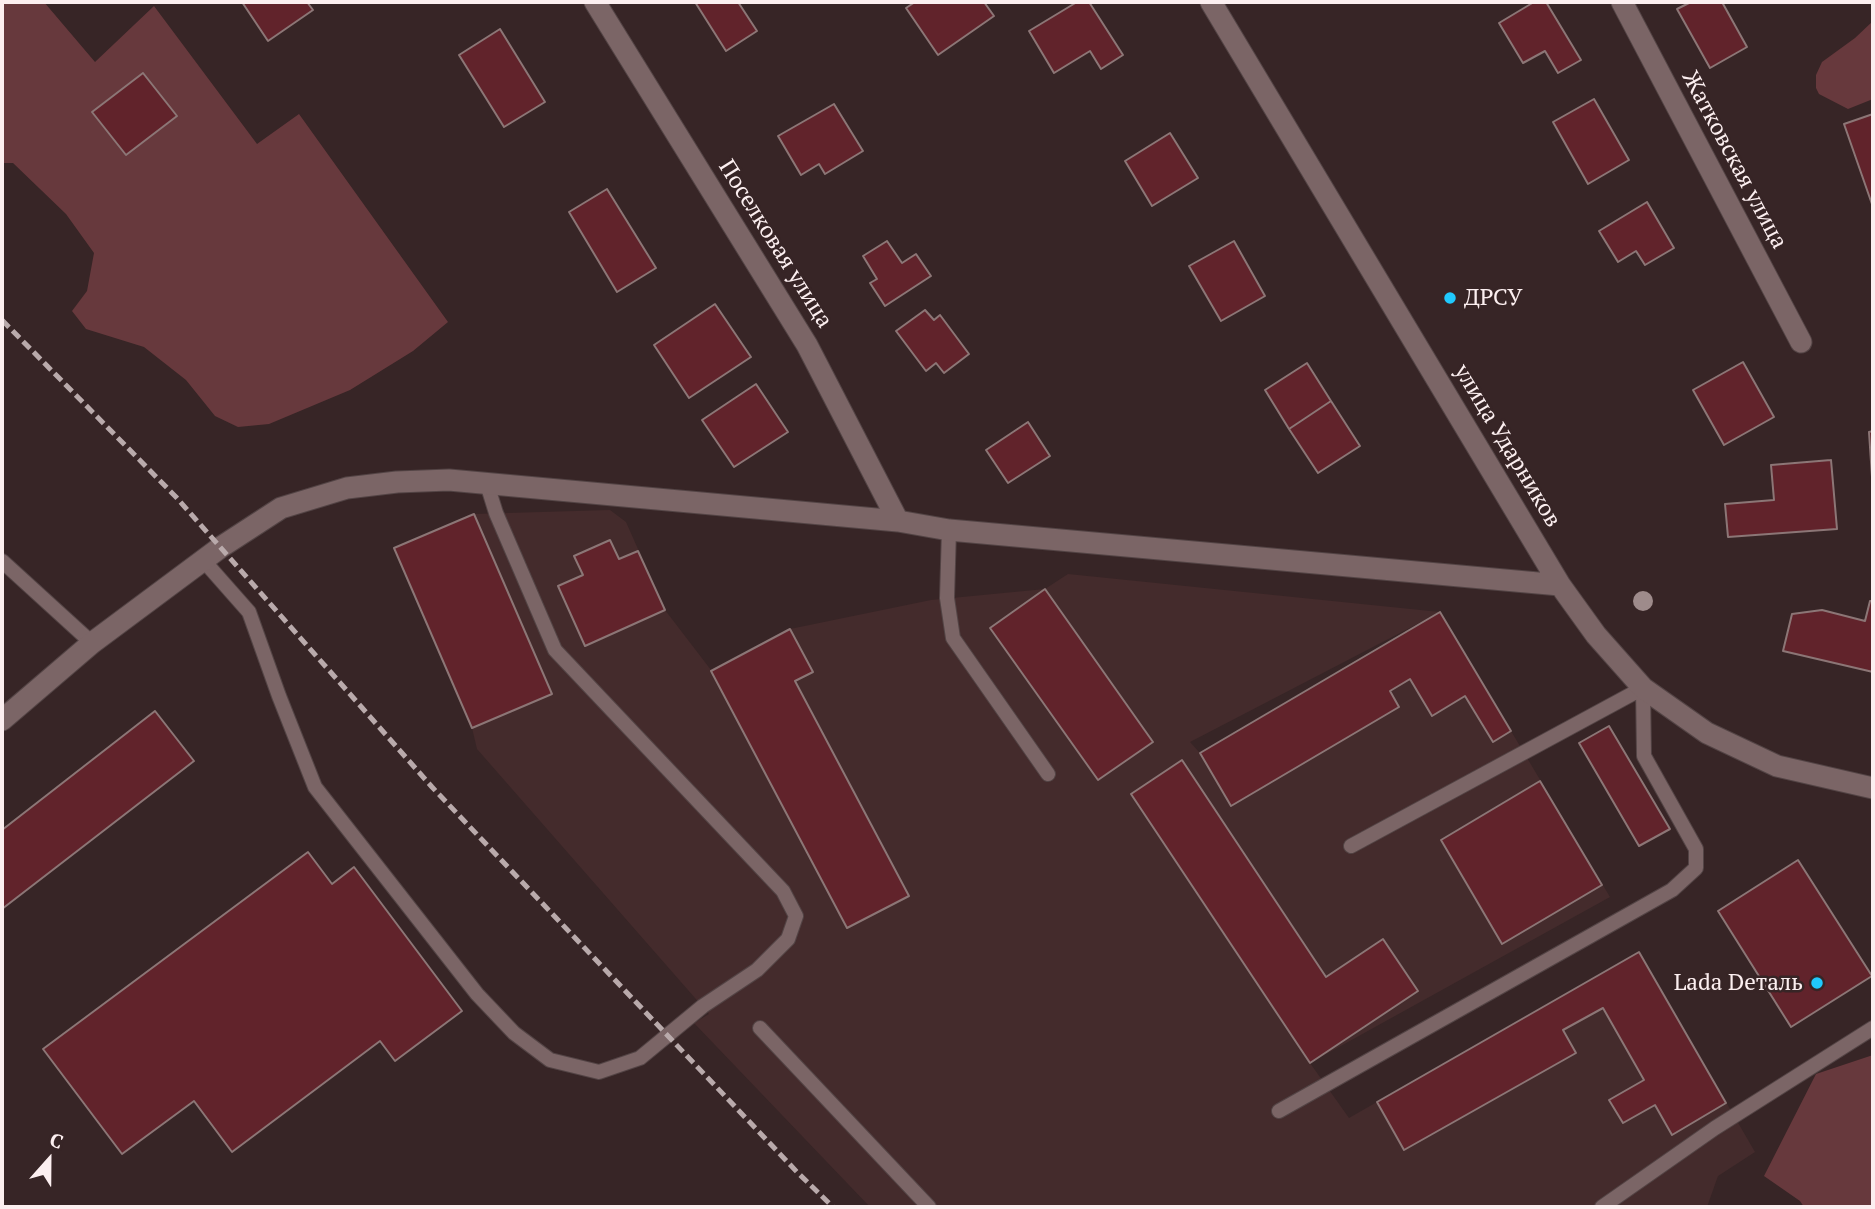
<!DOCTYPE html>
<html>
<head>
<meta charset="utf-8">
<style>
	body { margin:0 }
	#map { position:relative; width:1875px; height:1209px; overflow:hidden; background:#372526; font-family:"PT Serif",serif }
	canvas { display:block }
	.frame { position:absolute; inset:0; border:4px solid #fceff0; pointer-events:none }
	.north { position:absolute; left:14px; top:1125px; width:70px; height:70px; -webkit-text-stroke:5px #372526; paint-order:stroke; rotate:21deg; font-size:19px; font-weight:700; line-height:28px; text-align:center; color:#fceff0 }
	.north::after { content:''; display:block; margin:auto; width:24px; height:32px; background:#fceff0; clip-path:polygon(50% 0,100% 100%,50% 72%,0 100%) }
</style>
</head>
<body>
<div id="map">
<canvas width="1875" height="1209"></canvas>
<div class="frame"></div>
<div class="north">С</div>
</div>
<script>
const c = document.querySelector('canvas').getContext('2d');
c.lineJoin = 'round';
function fill(path, color) {
  c.fillStyle = color;
  c.fill(path, 'evenodd');
}
function toPath(rows) {
  const path = new Path2D();
  for (const r of rows) {
    path.moveTo(r[0], r[1]);
    for (let i = 2; i < r.length; i += 2) path.lineTo(r[i], r[i + 1]);
  }
  return path;
}
function strokePath(path, color, width, dash) {
  c.strokeStyle = color;
  c.lineWidth = width;
  c.lineCap = dash ? 'butt' : 'round';
  c.setLineDash(dash || []);
  c.stroke(path);
}
function drawText(font, color, halo, rows, align = 'center') {
  c.font = font + ' "PT Serif",serif';
  c.lineWidth = 5;
  c.setLineDash([]);
  c.textBaseline = 'middle';
  c.strokeStyle = halo;
  c.fillStyle = color;
  for (const [text, x, y, turn = 0] of rows) {
    c.save();
    c.translate(x, y);
    c.rotate((+turn || 0) * Math.PI / 180);
    c.textAlign = isNaN(turn) ? turn : align;
    if (halo) c.strokeText(text, 0, 0);
    c.fillText(text, 0, 0);
    c.restore();
  }
}
const built = toPath([
	[610,510,626,522,665,610,711,670,790,629,931,600,1045,589,1068,574,1440,612,1610,897,1310,1063,1349,1118,1639,952,1755,1152,1718,1176,1707,1207,870,1207,694,1023,709,1014,477,749,472,728,400,546,474,514],
	[1423,621,1200,753,1190,742]
]);
const green = toPath([
	[2,2,44,2,95,62,154,6,257,144,299,114,448,322,413,351,350,390,269,424,238,427,215,416,186,380,144,347,86,329,72,311,87,291,94,253,66,214,13,163,2,163],
	[1873,21,1873,99,1848,109,1819,94,1816,88,1816,75,1822,62,1855,38],
	[1873,1055,1873,1207,1804,1207,1800,1201,1764,1176,1816,1074]
]);
const building = toPath([
	[242,2,307,2,313,10,268,41,242,2],
	[695,2,738,2,757,31,726,51,695,2],
	[915,2,984,2,994,16,938,55,906,8,915,2],
	[1077,2,1089,2,1123,55,1101,69,1090,51,1054,73,1029,31,1077,2],
	[1534,2,1546,2,1581,60,1558,73,1545,51,1523,63,1499,23,1534,2],
	[1691,2,1722,2,1747,47,1710,68,1677,9,1691,2],
	[500,29,545,102,504,127,459,55,500,29],
	[143,73,177,116,126,155,92,112,143,73],
	[1594,99,1629,160,1588,184,1553,122,1594,99],
	[834,104,863,151,825,174,819,164,801,175,778,136,834,104],
	[1873,114,1873,207,1844,124,1873,114],
	[1170,133,1198,178,1152,206,1125,161,1170,133],
	[607,189,656,268,617,292,569,212,607,189],
	[1647,202,1674,248,1645,265,1636,251,1618,262,1599,231,1647,202],
	[887,241,902,263,916,254,931,276,885,306,870,283,877,279,863,256,887,241],
	[1234,241,1265,296,1221,321,1189,266,1234,241],
	[715,304,751,357,689,398,654,345,715,304],
	[925,310,934,320,940,315,969,354,944,373,936,363,926,371,896,331,925,310],
	[1743,362,1774,417,1724,445,1693,390,1743,362],
	[1307,363,1331,401,1289,429,1265,390,1307,363],
	[756,384,788,432,734,467,702,420,756,384],
	[1331,401,1360,446,1318,473,1289,429,1331,401],
	[1028,422,1050,456,1008,483,986,450,1028,422],
	[1873,431,1873,492,1869,432,1873,431],
	[1831,460,1837,529,1728,537,1725,504,1774,500,1771,465,1831,460],
	[474,514,552,694,472,728,394,548,474,514],
	[610,540,619,559,638,551,665,610,585,646,558,586,583,575,574,556,610,540],
	[1045,589,1153,742,1098,780,990,628,1045,589],
	[1870,601,1873,601,1873,672,1783,651,1792,614,1822,610,1865,621,1870,601],
	[1440,612,1511,731,1493,742,1465,696,1432,716,1410,679,1390,691,1399,707,1231,806,1200,753,1440,612],
	[790,629,813,672,795,681,909,896,847,928,711,671,790,629],
	[155,711,194,761,2,909,2,830,155,711],
	[1609,726,1670,829,1639,846,1579,743,1609,726],
	[1182,760,1326,977,1383,939,1418,991,1310,1063,1131,794,1182,760],
	[1540,781,1602,885,1502,944,1441,840,1540,781],
	[308,852,332,884,354,867,462,1011,395,1061,380,1041,232,1152,194,1101,122,1154,43,1049,308,852],
	[1798,860,1872,976,1791,1027,1718,911,1798,860],
	[1639,952,1726,1103,1672,1135,1655,1105,1623,1123,1609,1100,1644,1080,1603,1008,1563,1030,1576,1053,1404,1150,1377,1102,1639,952]
]);
const lane = toPath([
	[949,530,947,598,953,638,1048,774],
	[2,561,92,643],
	[204,561,249,612,279,696,315,787,477,994,514,1033,550,1060,599,1072,640,1058,703,1006,757,970,788,939,796,916,783,891,555,650,496,513,487,484],
	[760,1028,929,1207],
	[1279,1111,1672,890,1696,868,1696,849,1644,756,1643,688,1351,846],
	[1602,1207,1715,1128,1873,1028]
]);
const street = toPath([
	[595,2,807,345,898,521],
	[1211,2,1560,585,1596,635,1643,688,1707,733,1777,766,1873,788],
	[1622,2,1801,342],
	[2,720,92,643,221,547,281,508,347,488,397,482,449,480,898,521,949,530,1560,585]
]);
const rail = toPath([
	[2,320,176,497,432,787,797,1172,833,1207]
]);
const trees = [
	[1643,601]
];
const markers = [
	[1450,298,7,"#20c9fd"],
	[1817,983,7,"#20c9fd"]
];
const streetNames = [
	["Жатковская улица",1734,160,62],
	["Поселковая улица",775,244,58],
	["улица Ударников",1507,446,59]
];
const poiNames = [
	["ДРСУ",1464,298],
	["Lada Dеталь",1803,983,"right"]
];
fill(built, '#442b2c');
fill(green, '#67393d');
fill(building, '#61232b');
strokePath(building, '#8c7676', 2);
strokePath(lane, '#534445', 16);
strokePath(street, '#534445', 23);
strokePath(lane, '#7b6566', 14);
strokePath(street, '#7b6566', 21);
strokePath(rail, '#b9aaab', 5, [10, 5]);
c.fillStyle = '#9e8b8b';
for (const [x, y] of trees) {
  c.beginPath();
  c.arc(x, y, 10, 0, 2 * Math.PI);
  c.fill();
}
for (const [x, y, r, color] of markers) {
  const dot = new Path2D();
  dot.arc(x, y, r, 0, 2 * Math.PI);
  c.fillStyle = color;
  c.fill(dot);
  strokePath(dot, '#372526', 2.5);
}
drawText('23px', '#fceff0', '#372526', streetNames);
drawText('23px', '#fceff0', '#372526', poiNames, 'left');
</script>
</body>
</html>
